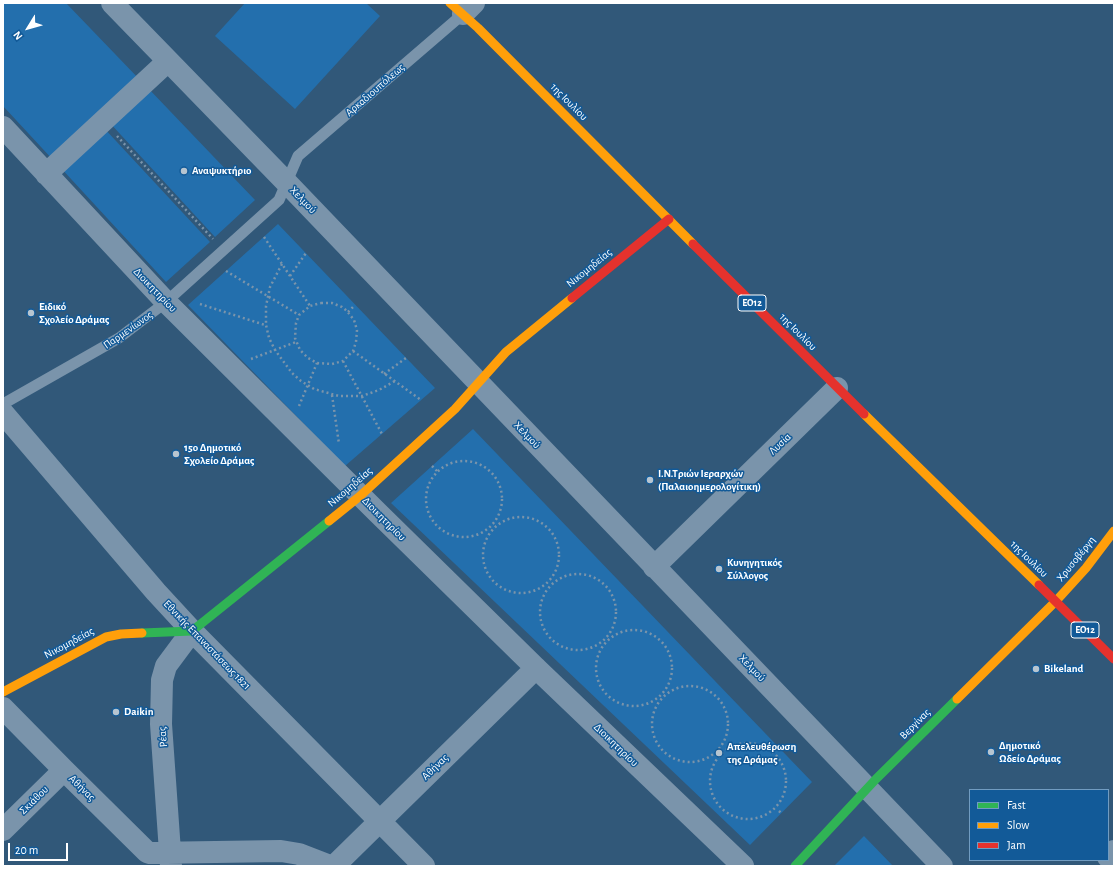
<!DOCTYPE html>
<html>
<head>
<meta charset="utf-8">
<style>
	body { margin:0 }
	#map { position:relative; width:1117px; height:869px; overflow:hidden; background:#315879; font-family:"Alegreya Sans",sans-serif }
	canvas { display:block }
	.frame { position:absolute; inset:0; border:4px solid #fff; pointer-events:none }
	.legend { position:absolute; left:969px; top:789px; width:140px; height:72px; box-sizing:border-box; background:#125a98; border:1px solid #719cc1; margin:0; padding:5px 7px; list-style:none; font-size:12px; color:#fff }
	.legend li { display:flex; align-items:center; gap:8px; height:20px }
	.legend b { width:20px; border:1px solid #719cc1 }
	.north { position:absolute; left:8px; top:8px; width:40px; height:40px; -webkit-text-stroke:3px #125a98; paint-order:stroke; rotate:233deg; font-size:11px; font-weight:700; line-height:16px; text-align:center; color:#fff }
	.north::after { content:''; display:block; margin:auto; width:14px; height:18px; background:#fff; clip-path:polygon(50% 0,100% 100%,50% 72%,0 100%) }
	.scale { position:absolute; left:8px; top:843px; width:60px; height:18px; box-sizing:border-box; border:2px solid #fff; border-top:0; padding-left:5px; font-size:12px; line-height:14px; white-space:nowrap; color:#fff; -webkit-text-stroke:3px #125a98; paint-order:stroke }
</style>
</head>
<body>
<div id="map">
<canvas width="1117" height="869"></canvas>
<div class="frame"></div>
<ul class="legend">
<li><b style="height:5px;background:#30b455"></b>Fast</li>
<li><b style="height:5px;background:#ff9f0a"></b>Slow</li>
<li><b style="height:5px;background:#e5322d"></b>Jam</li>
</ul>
<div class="north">N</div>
<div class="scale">20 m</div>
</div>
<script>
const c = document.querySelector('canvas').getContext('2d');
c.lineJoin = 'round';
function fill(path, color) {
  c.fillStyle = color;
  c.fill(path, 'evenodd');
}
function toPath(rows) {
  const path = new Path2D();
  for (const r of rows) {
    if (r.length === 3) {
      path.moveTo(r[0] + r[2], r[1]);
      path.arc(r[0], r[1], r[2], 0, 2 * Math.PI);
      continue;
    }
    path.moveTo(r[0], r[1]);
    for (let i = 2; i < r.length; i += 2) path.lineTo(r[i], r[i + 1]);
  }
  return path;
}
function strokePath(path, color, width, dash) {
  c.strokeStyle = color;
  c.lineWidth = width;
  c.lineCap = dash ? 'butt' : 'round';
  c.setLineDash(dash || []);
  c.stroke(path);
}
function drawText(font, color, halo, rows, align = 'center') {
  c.font = font + ' "Alegreya Sans",sans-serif';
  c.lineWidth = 3;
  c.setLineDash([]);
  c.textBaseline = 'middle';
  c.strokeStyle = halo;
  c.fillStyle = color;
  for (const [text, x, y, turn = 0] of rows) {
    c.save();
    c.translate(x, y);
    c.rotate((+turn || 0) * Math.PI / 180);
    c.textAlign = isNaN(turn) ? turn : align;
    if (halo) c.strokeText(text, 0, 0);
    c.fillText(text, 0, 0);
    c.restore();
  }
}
const green = toPath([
	[3,3,66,3,141,81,54,161,3,106],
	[245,3,366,3,380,16,295,109,215,36],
	[147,87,255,200,215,237,109,122],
	[103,127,210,242,166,282,60,167],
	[278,224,435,388,345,466,188,305],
	[473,429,812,782,750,845,391,503],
	[864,836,893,866,834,866]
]);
const path = toPath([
	[117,136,213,239],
	[264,237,310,306],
	[282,264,270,287,266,306,266,325,269,338,275,350,292,373,301,381,314,389,339,396,362,396,379,390,395,381],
	[226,271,299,315],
	[290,276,306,253],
	[321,303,332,303,342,307,347,311,354,320,357,330,356,342,353,351,343,361,332,364,317,363,308,358,300,350,295,338,296,323,299,315,310,306,321,303],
	[200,304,265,325],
	[348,312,355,305],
	[353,351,421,400],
	[251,359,296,342],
	[343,361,382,434],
	[384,374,406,358],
	[332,395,339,444],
	[299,406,317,363],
	[464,499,38],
	[432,466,438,472],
	[521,555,38],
	[578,612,38],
	[634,668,38],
	[690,724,38],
	[748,781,38],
	[779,811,781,813]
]);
const lane = toPath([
	[3,404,119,338,166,302,279,200,298,156,463,14]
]);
const street = toPath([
	[112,3,287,183,942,866],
	[463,14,474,3],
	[3,127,166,302,377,512,536,668,743,866],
	[46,174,168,61],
	[3,413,156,592,192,631,424,866],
	[654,567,837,388],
	[3,708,64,770,147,852,150,853,281,851,299,854,330,866],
	[3,830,64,770],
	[1108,857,1114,851],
	[171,866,161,724,162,680,166,666,192,631],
	[334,866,536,668]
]);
const fast = toPath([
	[142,633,192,631,329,521],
	[795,866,876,779,957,699]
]);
const slow = toPath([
	[450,3,478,28,693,244],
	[864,414,1039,585],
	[329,521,360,496,455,409,506,352,572,298],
	[3,692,106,637,121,634,142,633],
	[957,699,1056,601,1086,568,1114,531]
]);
const jam = toPath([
	[693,244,864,414],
	[572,298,669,219],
	[1039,585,1114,659]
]);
const markers = [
	[184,171,4,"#b7c5d0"],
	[31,313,4,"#b7c5d0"],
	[176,454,4,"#b7c5d0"],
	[650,480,4,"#b7c5d0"],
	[719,569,4,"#b7c5d0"],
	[1036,669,4,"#b7c5d0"],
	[116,712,4,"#b7c5d0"],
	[991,752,4,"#b7c5d0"],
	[719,753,4,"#b7c5d0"]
];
const shields = [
	[752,303,28],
	[1085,630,28]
];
const shieldNames = [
	["ΕΟ12",752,303],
	["ΕΟ12",1085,630]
];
const streetNames = [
	["Αρκαδιουπόλεως",375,90,-41],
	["1ης Ιουλίου",569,102,45],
	["Χελμού",303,200,46],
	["Νικομηδείας",589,268,-39],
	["Διοικητηρίου",155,290,46],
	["Παρμενίωνος",128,330,-35],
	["1ης Ιουλίου",798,332,45],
	["Χελμού",527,435,46],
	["Λυσία",780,444,-44],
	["Νικομηδείας",350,487,-41],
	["Διοικητηρίου",384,519,45],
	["1ης Ιουλίου",1029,559,44],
	["Χρυσοβέργη",1076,559,-51],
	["Νικομηδείας",69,643,-28],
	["Εθνικής Επαναστάσεως 1821",207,645,46],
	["Χελμού",752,668,46],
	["Βεργίνας",915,724,-45],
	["Ρέας",163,737,-94],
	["Διοικητηρίου",616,745,44],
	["Αθήνας",435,767,-44],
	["Αθήνας",82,788,44],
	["Σκιάθου",34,800,-44]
];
const poiNames = [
	["Αναψυκτήριο",192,171],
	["Ειδικό",39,307],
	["Σχολείο Δράμας",39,320],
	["15ο Δημοτικό",184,448],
	["Σχολείο Δράμας",184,461],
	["Ι.Ν.Τριών Ιεραρχών",658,474],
	["(Παλαιοημερολογίτικη)",658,487],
	["Κυνηγητικός",727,563],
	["Σύλλογος",727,576],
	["Bikeland",1044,669],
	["Daikin",124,712],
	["Δημοτικό",999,746],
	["Ωδείο Δράμας",999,759],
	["Απελευθέρωση",727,747],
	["της Δράμας",727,760]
];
fill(green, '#236fad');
strokePath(path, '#7a94ab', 2.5, [2, 3]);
strokePath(lane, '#7a94ab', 11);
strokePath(street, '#7a94ab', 22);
strokePath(fast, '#30b455', 9);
strokePath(slow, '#ff9f0a', 9);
strokePath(jam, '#e5322d', 9);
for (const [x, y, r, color] of markers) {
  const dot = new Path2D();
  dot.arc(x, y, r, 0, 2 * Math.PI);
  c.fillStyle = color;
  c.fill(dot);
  strokePath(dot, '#125a98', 1.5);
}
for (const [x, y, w] of shields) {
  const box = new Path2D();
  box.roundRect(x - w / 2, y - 8, w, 16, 3);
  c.fillStyle = '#125a98';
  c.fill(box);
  strokePath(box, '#fff', 1);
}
drawText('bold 10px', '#fff', null, shieldNames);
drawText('11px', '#fff', '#125a98', streetNames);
drawText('bold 11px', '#fff', '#125a98', poiNames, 'left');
</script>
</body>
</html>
